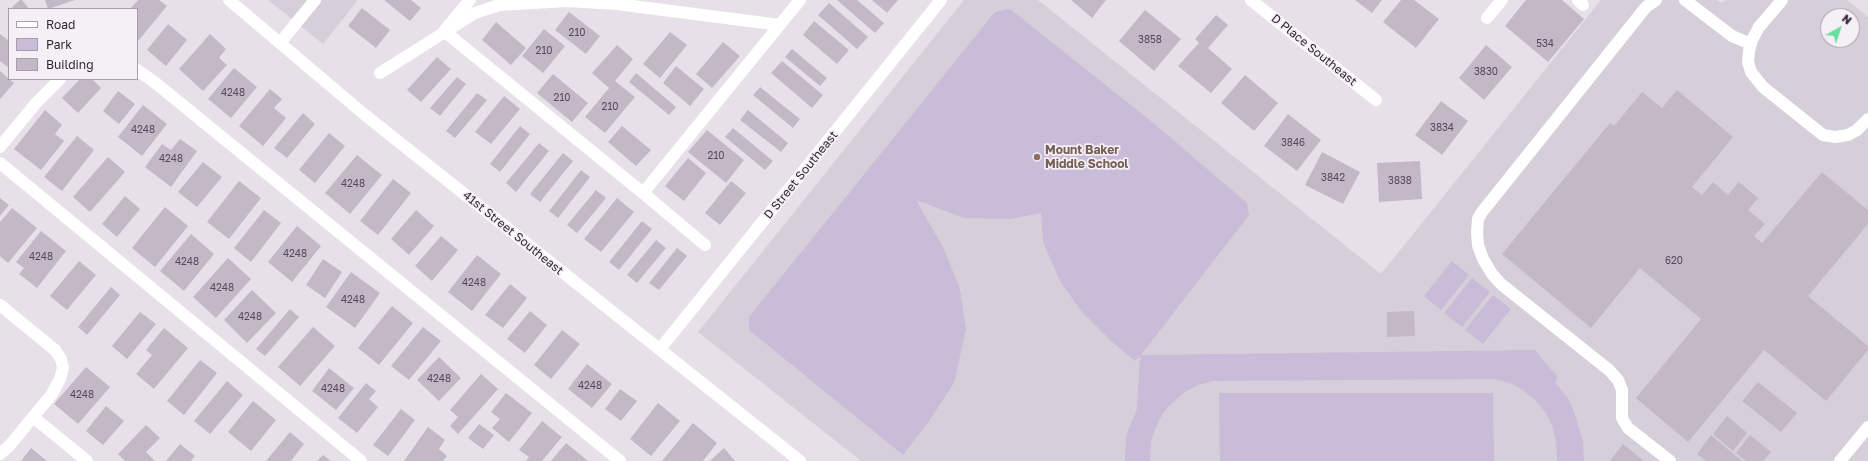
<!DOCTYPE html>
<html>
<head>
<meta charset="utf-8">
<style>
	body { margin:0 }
	#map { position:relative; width:1868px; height:461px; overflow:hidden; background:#e7e0e9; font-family:"Golos Text",sans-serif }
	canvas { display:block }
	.legend { position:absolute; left:8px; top:8px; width:130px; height:72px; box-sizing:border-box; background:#f4f0f6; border:1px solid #a89eaa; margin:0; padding:5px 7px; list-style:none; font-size:12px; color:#362337 }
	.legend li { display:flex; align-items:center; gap:8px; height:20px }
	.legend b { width:20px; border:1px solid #a89eaa }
	.north { position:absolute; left:1820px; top:8px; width:40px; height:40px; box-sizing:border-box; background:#f4f0f6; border:1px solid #a89eaa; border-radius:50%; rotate:39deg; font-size:11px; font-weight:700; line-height:16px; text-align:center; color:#362337 }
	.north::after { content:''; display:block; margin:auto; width:14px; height:18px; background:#67e09d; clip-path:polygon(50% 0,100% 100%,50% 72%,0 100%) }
</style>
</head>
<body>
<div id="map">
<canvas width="1868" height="461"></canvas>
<ul class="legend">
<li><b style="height:5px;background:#fff"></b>Road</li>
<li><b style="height:11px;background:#c9bcd8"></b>Park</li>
<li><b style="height:11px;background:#c3b9c6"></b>Building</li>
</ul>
<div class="north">N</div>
</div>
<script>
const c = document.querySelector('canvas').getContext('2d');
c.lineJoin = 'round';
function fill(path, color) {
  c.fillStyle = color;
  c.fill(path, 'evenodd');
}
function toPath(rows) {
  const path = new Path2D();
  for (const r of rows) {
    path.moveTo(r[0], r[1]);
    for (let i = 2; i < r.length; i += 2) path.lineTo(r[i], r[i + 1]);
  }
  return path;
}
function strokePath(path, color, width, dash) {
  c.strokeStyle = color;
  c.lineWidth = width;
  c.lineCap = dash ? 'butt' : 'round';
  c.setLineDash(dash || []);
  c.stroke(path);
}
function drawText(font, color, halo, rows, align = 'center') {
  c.font = font + ' "Golos Text",sans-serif';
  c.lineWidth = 3.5;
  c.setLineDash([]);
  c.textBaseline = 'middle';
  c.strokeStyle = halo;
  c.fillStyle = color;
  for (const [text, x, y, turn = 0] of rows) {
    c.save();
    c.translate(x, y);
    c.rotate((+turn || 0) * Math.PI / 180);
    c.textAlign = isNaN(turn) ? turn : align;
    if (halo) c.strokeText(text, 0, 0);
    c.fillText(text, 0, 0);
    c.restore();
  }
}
const built = toPath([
	[268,0,358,0,323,44],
	[964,0,1038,0,1381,274,1601,0,1717,0,1722,3,1725,0,1847,0,1868,17,1868,461,861,461,698,332],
	[1828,16,1852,16,1852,40,1828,40]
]);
const green = toPath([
	[1010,9,1151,121,1247,203,1249,215,1141,355,1535,350,1557,376,1556,384,1568,398,1573,409,1583,441,1584,461,1557,461,1556,440,1552,425,1545,412,1535,400,1523,390,1510,383,1495,379,1213,381,1198,385,1185,392,1173,402,1163,413,1156,427,1151,441,1150,461,1125,461,1126,436,1137,409,1140,356,1135,361,1111,341,1081,311,1060,281,1043,242,1041,213,1010,219,964,218,916,200,943,247,960,289,966,329,954,383,929,421,903,455,749,330,749,317,995,12],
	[1452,261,1469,275,1441,310,1424,296],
	[1472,278,1490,292,1462,327,1444,313],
	[1493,295,1511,309,1483,344,1465,330],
	[1219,393,1493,393,1494,461,1220,461]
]);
const building = toPath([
	[20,0,22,0,29,9,14,9,12,7],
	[45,0,75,0,48,9],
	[138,0,159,0,167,6,139,40,137,39,137,9,130,9],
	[384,0,411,0,421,8,410,21],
	[837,0,857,0,884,23,875,33],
	[872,0,898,0,887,13],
	[1071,0,1106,0,1092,18],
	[1355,0,1382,0,1372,13],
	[1401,0,1414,0,1439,19,1416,48,1383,22],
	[1526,0,1562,0,1584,19,1548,62,1505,26],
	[829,3,868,37,857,49,818,15],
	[362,8,390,30,376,48,348,26],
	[1145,10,1181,39,1154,71,1119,41],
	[569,12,600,36,586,54,555,30],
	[1216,15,1228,25,1208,48,1232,69,1211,93,1178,66,1199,43,1195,39],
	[814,21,849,50,837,64,803,35],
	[496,22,526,48,511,65,482,40],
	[168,24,187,40,166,66,147,50],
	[544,29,565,46,543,73,522,56],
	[670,32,687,45,660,78,643,64],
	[0,34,9,41,9,68,0,61],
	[210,34,226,49,219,58,227,65,203,91,179,69],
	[723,42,740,56,712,88,696,74],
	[617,45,633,59,615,81,635,97,605,133,585,117,609,88,592,73],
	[1486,45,1512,67,1484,100,1459,78],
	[792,49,827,78,820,86,785,57],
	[437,57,451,69,421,102,407,90],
	[782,61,823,95,812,108,771,73],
	[676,66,704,89,690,106,663,83],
	[234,68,257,87,231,118,208,99],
	[0,71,14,83,0,99],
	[636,73,676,107,669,115,629,82],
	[553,74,588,103,572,122,537,93],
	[1245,75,1278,103,1254,131,1221,103],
	[457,77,466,84,440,116,430,108],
	[80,79,92,79,101,88,78,113,62,98],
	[760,87,800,119,793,128,753,95],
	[270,89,282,99,274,108,286,118,263,146,239,126],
	[1677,90,1733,137,1692,187,1702,195,1713,182,1728,195,1739,182,1758,198,1748,210,1765,224,1754,236,1762,243,1822,172,1868,210,1868,224,1808,296,1868,346,1868,350,1826,401,1764,350,1688,442,1636,398,1701,319,1640,268,1591,328,1502,254,1610,123,1614,126,1642,92,1662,108],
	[118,91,135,104,119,124,103,111],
	[477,93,487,100,455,138,446,131],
	[504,96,520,109,491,144,475,132],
	[1441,101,1468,121,1442,155,1415,135],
	[143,105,167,124,142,156,118,137],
	[45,110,62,125,55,134,64,141,41,170,14,149],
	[748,110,788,143,781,152,740,120],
	[303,113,315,124,287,158,274,148],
	[1288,114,1321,140,1297,171,1264,146],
	[520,126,530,134,500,172,490,164],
	[622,126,651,150,636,166,608,142],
	[733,128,773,161,765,170,725,137],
	[707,130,744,160,726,183,688,152],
	[329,133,345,146,315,183,299,170],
	[77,136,94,150,62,191,44,177],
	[180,139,197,151,171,187,145,167,162,144,171,150],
	[539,143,549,151,516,192,506,183],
	[1322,152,1360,172,1343,204,1305,185],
	[563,153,573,161,540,202,530,194],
	[357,155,382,175,350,214,325,193],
	[108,157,125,172,90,212,73,197],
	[688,158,706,173,684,201,665,186],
	[1420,161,1422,199,1379,202,1377,163],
	[203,162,222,177,197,207,178,192],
	[581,170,590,177,558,218,549,211],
	[393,179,411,193,378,235,360,221],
	[239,181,261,198,229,239,207,222],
	[731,181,746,193,720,225,705,213],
	[596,190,606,198,577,233,567,225],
	[125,196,140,209,117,237,102,224],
	[0,198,9,205,0,216],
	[617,198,634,212,601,252,584,239],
	[165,207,188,226,155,267,132,248],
	[12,208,37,228,8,263,0,256,0,222],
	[264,210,281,223,251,262,234,248],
	[416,210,434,226,409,255,391,239],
	[642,221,652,229,619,270,609,262],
	[297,226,321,246,292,282,268,262],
	[41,231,66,251,37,288,19,274,24,268,16,262],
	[191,234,214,254,184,291,160,271],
	[441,236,458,250,432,281,415,266],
	[656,240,666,248,637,283,627,275],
	[677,248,687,256,659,290,649,283],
	[477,255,501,274,472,311,448,292],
	[228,258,251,279,216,318,193,297],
	[323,259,342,272,325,298,306,285],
	[79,261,96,275,67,310,50,296],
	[351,272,380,293,355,328,326,307],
	[510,284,527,298,503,328,485,315],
	[111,287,120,295,87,335,78,327],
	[252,290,276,313,247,343,224,320],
	[392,306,413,323,379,365,358,348],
	[290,309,299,317,265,356,256,349],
	[530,311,547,325,525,353,507,339],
	[1414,311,1415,336,1387,337,1387,312],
	[140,312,156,324,127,359,112,346],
	[313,327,335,346,300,386,278,367],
	[423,327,441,341,409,380,391,366],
	[164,328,188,348,154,389,136,374,152,355,146,350],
	[562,330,580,344,551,379,534,365],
	[439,357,461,378,439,401,417,380],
	[200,360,217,373,184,415,167,401],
	[587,364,612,384,592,408,568,389],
	[86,367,110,387,78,424,54,404],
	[329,368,354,388,336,410,312,391],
	[481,374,498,389,458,434,450,426,458,417,450,410],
	[227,381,243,395,210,434,194,421],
	[1758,382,1797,413,1781,432,1742,401],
	[366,383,376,391,369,399,378,407,357,433,338,418],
	[620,389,637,401,621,421,605,409],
	[506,393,532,413,509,442,492,428,500,419,491,412],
	[253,401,276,420,251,451,228,432],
	[658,403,680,421,651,456,630,439],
	[106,406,124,421,103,445,86,431],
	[401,409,415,420,388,456,373,445],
	[1727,416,1747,433,1733,451,1713,434],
	[542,421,562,437,542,461,526,461,529,457,519,450],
	[693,423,717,443,703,461,662,461],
	[479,424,494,435,483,449,468,438],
	[146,425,160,438,146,452,155,461,125,461,118,454],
	[428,427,445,440,439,449,447,456,443,461,404,461],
	[290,432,304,444,291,461,266,461],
	[1711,435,1742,461,1706,461,1697,454],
	[1750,435,1771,452,1763,461,1746,461,1736,453],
	[566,443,588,461,551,461],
	[180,444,195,456,191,461,166,461],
	[1623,444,1644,461,1610,461],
	[31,448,47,461,21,461],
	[724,448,735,461,710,461],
	[323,455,331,461,317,461]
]);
const minor = toPath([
	[229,0,365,115,800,461],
	[470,0,444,31,643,193,705,245],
	[1251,0,1376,100],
	[1578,0,1583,5],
	[1656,0,1646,7,1482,212,1478,219,1477,233,1478,245,1483,259,1492,274,1501,284,1609,370,1618,380,1622,390,1622,418,1628,428,1670,461],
	[1685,0,1732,36,1751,44],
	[1782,0,1759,27,1752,40,1749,51,1748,62,1751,72,1763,87,1823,135,1835,137,1848,135,1857,130,1868,119],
	[1487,18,1502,0],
	[280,43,315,0],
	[137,70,153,81,620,461],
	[380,73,475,13,499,5,567,1,617,4,780,25],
	[0,147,36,103,60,79],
	[0,163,361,461],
	[643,193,800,0],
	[0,305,55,350,61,359,63,368,60,379,52,394,10,445,0,454],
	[660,349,941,0],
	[33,417,87,461],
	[1840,461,1868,427]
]);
const markers = [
	[1037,157,4,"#8d6e63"]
];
const numberNames = [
	["210",577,33],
	["3858",1150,40],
	["534",1545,44],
	["210",544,51],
	["3830",1486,72],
	["4248",233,93],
	["210",562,98],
	["210",610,107],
	["3834",1442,128],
	["4248",143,130],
	["3846",1293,143],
	["210",716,156],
	["4248",171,159],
	["3842",1333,178],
	["3838",1400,181],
	["4248",353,184],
	["4248",295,254],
	["4248",41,257],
	["620",1674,261],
	["4248",187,262],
	["4248",474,283],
	["4248",222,288],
	["4248",353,300],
	["4248",250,317],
	["4248",439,379],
	["4248",590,386],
	["4248",333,389],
	["4248",82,395]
];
const streetNames = [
	["D Place Southeast",1314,50,39],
	["D Street Southeast",801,175,-51],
	["41st Street Southeast",513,233,39]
];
const educationNames = [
	["Mount Baker",1045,150],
	["Middle School",1045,164]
];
fill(built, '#d6cfd9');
fill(green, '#c9bcd8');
fill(building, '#c3b9c6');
strokePath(minor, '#fff', 12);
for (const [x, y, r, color] of markers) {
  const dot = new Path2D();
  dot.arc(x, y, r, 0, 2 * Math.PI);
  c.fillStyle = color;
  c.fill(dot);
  strokePath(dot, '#f4f0f6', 1.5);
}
drawText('10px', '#59485b', null, numberNames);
drawText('12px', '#362337', '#f4f0f6', streetNames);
drawText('bold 12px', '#785e54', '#f4f0f6', educationNames, 'left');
</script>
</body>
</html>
